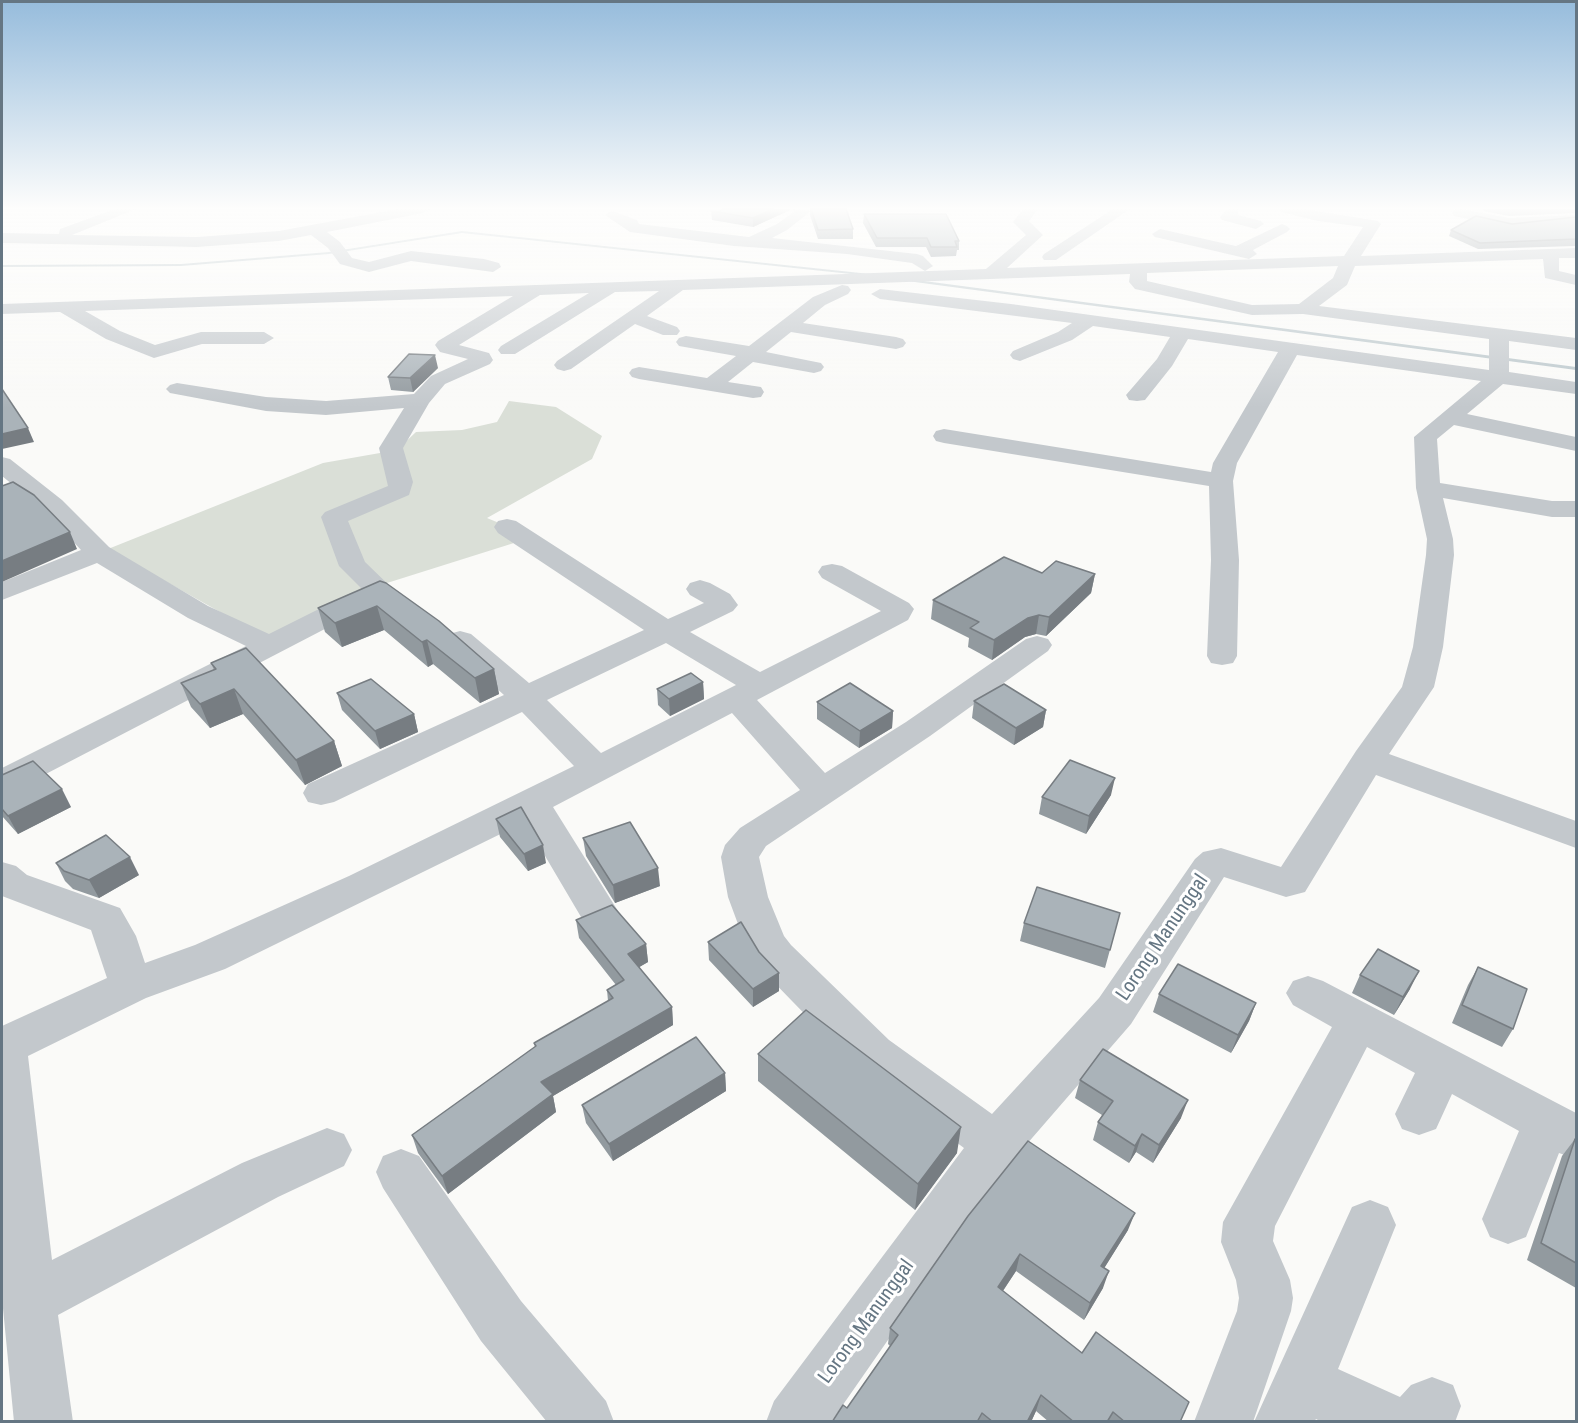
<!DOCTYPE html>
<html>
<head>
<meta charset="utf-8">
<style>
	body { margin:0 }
	#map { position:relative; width:1578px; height:1423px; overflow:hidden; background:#fafaf8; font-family:"Roboto Condensed",sans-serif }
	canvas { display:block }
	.frame { position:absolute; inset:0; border:3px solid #657683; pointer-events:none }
</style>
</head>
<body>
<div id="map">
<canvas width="1578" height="1423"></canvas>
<div class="frame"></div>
</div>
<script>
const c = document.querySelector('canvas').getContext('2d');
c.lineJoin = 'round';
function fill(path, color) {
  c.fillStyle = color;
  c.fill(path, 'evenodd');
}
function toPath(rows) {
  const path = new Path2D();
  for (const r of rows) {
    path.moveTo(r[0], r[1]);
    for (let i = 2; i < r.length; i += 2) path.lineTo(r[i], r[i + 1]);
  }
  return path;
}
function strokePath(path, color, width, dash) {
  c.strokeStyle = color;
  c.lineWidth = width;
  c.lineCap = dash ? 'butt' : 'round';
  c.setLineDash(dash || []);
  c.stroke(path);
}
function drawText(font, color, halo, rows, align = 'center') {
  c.font = font + ' "Roboto Condensed",sans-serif';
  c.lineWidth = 6;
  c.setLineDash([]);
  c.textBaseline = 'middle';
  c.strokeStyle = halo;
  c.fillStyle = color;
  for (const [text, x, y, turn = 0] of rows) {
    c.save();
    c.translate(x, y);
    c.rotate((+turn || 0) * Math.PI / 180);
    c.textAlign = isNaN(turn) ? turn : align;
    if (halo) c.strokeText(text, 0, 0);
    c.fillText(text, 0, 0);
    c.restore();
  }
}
const green = toPath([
	[509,401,556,407,602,436,592,459,487,518,533,537,387,583,268,639,108,549,323,463,397,450,416,432,462,430,497,422]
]);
const stream = toPath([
	[462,231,870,274,872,275,870,276,462,233,329,254,181,266,2,267,2,265,181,264,329,252,462,231],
	[909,279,1576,367,1576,370,907,281,907,279,909,279]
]);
const minor = toPath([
	[115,209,136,209,72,235,197,237,279,231,398,209,430,209,423,213,327,232,340,242,352,258,369,262,411,251,484,259,499,263,501,267,493,272,411,261,369,272,340,264,328,248,311,235,279,241,197,247,2,243,2,233,59,234,60,229,115,209],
	[792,209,811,211,787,230,772,238,917,254,923,256,933,266,925,271,912,263,847,254,734,246,630,232,605,215,612,211,637,220,639,224,749,237,777,224,794,212,792,209],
	[1023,209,1038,209,1029,221,1043,235,1007,268,1344,256,1363,227,1318,221,1281,212,1279,209,1304,209,1378,221,1381,224,1361,256,1576,248,1576,258,1559,258,1559,271,1576,275,1576,285,1545,278,1543,259,1355,266,1347,285,1319,306,1576,338,1576,350,1509,341,1509,372,1576,382,1576,394,1503,384,1467,414,1576,437,1576,451,1454,425,1437,439,1440,483,1552,501,1576,501,1576,517,1552,517,1443,498,1453,539,1454,555,1443,647,1434,687,1389,754,1576,821,1576,848,1376,775,1305,892,1286,897,1224,877,1131,1024,1013,1160,831,1422,766,1422,774,1401,964,1148,857,1068,761,969,745,943,728,897,721,857,725,845,740,828,800,790,732,713,553,807,618,911,612,922,598,926,584,922,525,822,225,969,146,998,28,1056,52,1260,242,1163,327,1128,344,1134,352,1150,344,1166,278,1197,58,1315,73,1422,14,1422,2,1298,2,1026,107,978,91,930,2,896,2,862,16,866,27,875,120,908,136,936,145,963,195,945,349,876,574,766,522,712,334,802,321,805,308,802,303,793,308,784,504,695,449,646,445,640,449,634,460,631,471,634,529,683,644,630,498,533,494,527,498,521,507,519,516,521,668,619,704,603,690,595,686,589,690,583,700,580,710,583,730,594,738,605,733,611,690,632,760,672,881,611,822,578,818,572,822,566,832,564,842,566,909,603,914,609,908,620,757,700,825,773,906,722,1026,639,1037,636,1048,639,1052,645,1048,651,930,736,766,846,759,857,768,897,784,936,791,945,889,1040,992,1114,1099,998,1195,859,1203,852,1221,848,1281,867,1356,751,1402,687,1413,647,1426,555,1427,539,1416,488,1414,437,1481,381,1297,355,1237,463,1233,481,1239,560,1237,656,1233,663,1222,665,1211,663,1207,656,1211,560,1209,486,944,443,936,441,933,436,936,431,944,429,1211,472,1213,463,1278,352,1188,339,1172,366,1145,400,1137,401,1129,400,1126,395,1157,359,1170,337,1093,326,1072,340,1020,361,1013,359,1010,355,1013,351,1058,332,1072,323,880,299,871,294,880,289,1011,304,1489,370,1489,339,1303,314,1252,315,1135,289,1129,282,1130,274,683,290,647,316,677,327,680,331,677,335,663,335,635,324,571,369,564,371,557,369,554,365,557,361,659,291,615,292,515,354,501,354,498,350,501,346,589,293,540,295,459,345,489,353,493,360,490,364,445,384,429,403,403,448,413,482,409,495,348,521,365,562,396,592,392,598,375,599,371,605,15,790,2,794,2,768,246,646,188,618,97,563,2,600,2,582,81,550,44,510,2,476,2,457,10,459,62,500,109,547,208,606,269,634,351,593,364,591,339,566,321,517,325,512,388,486,379,448,404,408,326,415,266,411,170,393,166,389,170,385,177,383,266,397,326,401,414,394,431,376,468,359,440,352,435,345,438,341,513,296,85,311,120,331,155,345,201,332,264,332,274,338,264,344,202,344,154,358,106,339,60,312,2,314,2,304,986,269,1026,235,1013,222,1023,209],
	[1338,266,1333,278,1299,304,1252,305,1147,281,1147,273,1338,266],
	[666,643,736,685,601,753,547,700,666,643],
	[1113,209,1130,209,1056,260,1044,260,1042,257,1044,254,1113,209],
	[1227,209,1238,209,1238,215,1261,221,1264,224,1256,229,1222,220,1220,217,1227,209],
	[1462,209,1509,218,1576,215,1576,223,1509,228,1454,216,1452,213,1454,210,1462,209],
	[1282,224,1287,226,1290,229,1287,232,1253,250,1257,254,1249,259,1155,237,1152,234,1160,229,1236,246,1282,224],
	[842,285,848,286,851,290,848,294,825,305,803,323,896,337,903,339,906,343,903,347,896,349,791,332,766,352,821,363,824,367,821,371,814,373,753,362,728,382,761,387,764,392,761,397,753,398,639,379,632,377,629,373,632,369,639,367,707,378,736,356,679,346,676,342,679,338,686,336,749,346,813,297,842,285],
	[1308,976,1323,981,1576,1113,1576,1159,1559,1153,1526,1237,1508,1244,1490,1237,1482,1219,1519,1131,1452,1094,1436,1129,1419,1135,1402,1129,1395,1114,1415,1073,1367,1047,1275,1226,1273,1241,1290,1280,1293,1298,1291,1311,1253,1422,1194,1422,1237,1311,1239,1298,1236,1280,1221,1242,1223,1222,1332,1027,1293,1005,1286,993,1293,981,1308,976],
	[401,1149,419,1156,521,1301,606,1401,614,1422,547,1422,481,1341,383,1188,376,1172,383,1156,401,1149],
	[1370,1200,1388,1207,1396,1225,1338,1369,1400,1397,1411,1385,1432,1377,1453,1385,1461,1406,1455,1422,1322,1422,1316,1419,1314,1422,1254,1422,1352,1207,1370,1200]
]);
const wall = toPath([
	[723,209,790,209,790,210,753,227,712,220,711,211,720,211],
	[810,209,853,229,853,239,818,239,810,215],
	[1484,209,1576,209,1576,215,1576,213,1509,216,1483,211],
	[864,214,959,241,959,250,957,250,956,256,931,257,926,247,876,247,863,223],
	[1576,217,1576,246,1478,249,1449,236,1451,230],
	[438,368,413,392,391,390,388,377],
	[1042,573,1095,574,1091,593,1046,636,1036,634,1025,637,992,660,968,647,969,638,931,619,933,600],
	[380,581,494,669,499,694,480,703,433,664,428,667,384,630,342,647,325,632,318,608],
	[211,663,334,741,342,766,305,785,243,714,210,728,191,707,181,683,214,670],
	[703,682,704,699,670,716,658,705,657,689],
	[337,693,414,714,418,732,380,749,342,710],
	[974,701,1046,710,1043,727,1014,745,972,718],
	[817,702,893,711,892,728,859,748,817,719],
	[2,775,71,807,18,834,2,816],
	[1111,795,1086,834,1039,814,1042,797],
	[496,819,546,863,528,871,500,837],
	[583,838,660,886,615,903,586,856],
	[56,863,139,875,99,898,73,889,65,881],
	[1120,913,1105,968,1020,941,1024,923],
	[576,920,646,944,648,962,639,967,672,1007,673,1025,553,1096,556,1112,448,1194,418,1153,412,1135,535,1047,534,1043,608,1001,607,990,616,985,579,938],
	[708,942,759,952,779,973,779,991,753,1007,709,960],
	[1478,967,1513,1029,1502,1047,1452,1023,1468,985],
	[1360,975,1410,989,1394,1015,1352,993],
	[1159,994,1256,1003,1249,1021,1231,1053,1153,1012],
	[758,1054,957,1153,915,1210,758,1081],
	[725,1073,726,1091,613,1161,586,1123,582,1105],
	[1080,1080,1181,1118,1153,1163,1136,1152,1129,1163,1093,1140,1098,1122,1102,1115,1075,1098],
	[1575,1139,1576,1139,1576,1288,1527,1260,1562,1156],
	[968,1216,1128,1230,1104,1268,1103,1288,1084,1320,1016,1271,1003,1291,1082,1353,1180,1422,1049,1422,1036,1411,1031,1422,832,1422,847,1408,890,1346,888,1344,890,1328]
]);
const shadedWall = toPath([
	[773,209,790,209,790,210,753,227,753,218],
	[435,355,438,368,413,392,410,378],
	[28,428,34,442,2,449,2,434],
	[70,532,77,549,2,582,2,561],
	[1095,574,1091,593,1046,636,1049,617],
	[377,606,384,630,342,647,335,623],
	[1039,615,1036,634,1025,637,992,660,994,640,1028,618],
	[427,640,433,664,428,667,422,642],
	[494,669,499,694,480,703,475,678],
	[703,682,704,699,670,716,669,699],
	[234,689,243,714,210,728,200,704],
	[1046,710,1043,727,1014,745,1016,728],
	[893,711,892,728,859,748,860,731],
	[414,714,418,732,380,749,375,731],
	[334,741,342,766,305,785,296,760],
	[1115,778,1111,795,1086,834,1089,816],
	[62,789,71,807,18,834,8,816],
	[543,845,546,863,528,871,524,854],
	[130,857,139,875,99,898,89,880],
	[658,868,660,886,615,903,613,885],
	[646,944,648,962,631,972,628,954],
	[1419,971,1410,989,1394,1015,1403,997],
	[779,973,779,991,753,1007,753,989],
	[1256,1003,1249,1021,1231,1053,1238,1035],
	[672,1007,673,1025,553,1096,556,1112,448,1194,442,1176,541,1082],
	[725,1073,726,1091,613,1161,609,1144],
	[1188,1100,1181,1118,1153,1163,1159,1145],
	[961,1127,957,1153,915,1210,918,1184],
	[1142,1134,1136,1152,1129,1163,1135,1146],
	[1135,1213,1128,1230,1095,1283,1101,1266],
	[1020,1254,1016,1271,994,1304,998,1287],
	[1109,1271,1103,1288,1084,1320,1090,1303],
	[1041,1395,1036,1411,1031,1422,1027,1422]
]);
const building = toPath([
	[723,209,773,209,753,218,711,211,720,211,723,209],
	[811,209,846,209,853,229,818,230,811,209],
	[864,214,946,214,959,241,955,241,957,247,931,247,927,238,877,238,864,214],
	[1476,216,1512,224,1576,217,1576,239,1480,243,1451,230,1476,216],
	[409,354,435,355,410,378,388,377,409,354],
	[2,389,28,428,2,434,2,389],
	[13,482,34,495,70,532,2,561,2,486,13,482],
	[1004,557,1042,573,1056,561,1095,574,1049,617,1039,615,1028,618,994,640,970,628,979,622,933,600,1004,557],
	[380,581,386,583,439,621,494,669,475,678,427,640,422,642,377,606,335,623,318,608,380,581],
	[246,648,334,741,296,760,234,689,200,704,181,683,216,669,211,663,246,648],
	[691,673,703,682,669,699,657,689,691,673],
	[371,679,414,714,375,731,337,693,371,679],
	[850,683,893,711,860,731,817,702,850,683],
	[1004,684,1046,710,1016,728,974,701,1004,684],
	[1070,760,1115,778,1089,816,1042,797,1070,760],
	[33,761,62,789,8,816,2,809,2,775,33,761],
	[521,807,543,845,524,854,496,819,521,807],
	[630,822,658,868,613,885,583,838,630,822],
	[106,835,130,857,89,880,64,871,56,863,106,835],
	[1037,887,1120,913,1110,950,1024,923,1037,887],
	[612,905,646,944,628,954,672,1007,541,1082,553,1094,442,1176,412,1135,536,1046,534,1043,613,998,607,990,624,980,576,920,612,905],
	[741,922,759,952,779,973,753,989,708,942,741,922],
	[1378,949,1419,971,1403,997,1360,975,1378,949],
	[1178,964,1256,1003,1238,1035,1159,994,1178,964],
	[1478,967,1527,989,1513,1029,1462,1005,1478,967],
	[806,1010,961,1127,918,1184,758,1054,806,1010],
	[696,1037,725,1073,609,1144,582,1105,696,1037],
	[1103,1049,1188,1100,1159,1145,1142,1134,1135,1146,1098,1122,1113,1101,1080,1080,1103,1049],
	[1575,1139,1576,1139,1576,1263,1541,1243,1575,1139],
	[1028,1141,1135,1213,1101,1266,1109,1271,1090,1303,1020,1254,998,1287,1082,1353,1096,1332,1189,1402,1180,1422,1125,1422,1113,1412,1107,1422,1074,1422,1041,1395,1027,1422,993,1422,982,1413,977,1422,832,1422,843,1405,847,1408,898,1335,890,1328,968,1216,1028,1141]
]);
const nearStreetnames = [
	["Lorong Manunggal",1163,938,-56],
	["Lorong Manunggal",867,1322,-54]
];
fill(green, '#dadfd7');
fill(stream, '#bbc7cb');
fill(minor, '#c3c8cc');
fill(wall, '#929a9f');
fill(shadedWall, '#777d82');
fill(building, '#aab3b9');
strokePath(building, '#777d82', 1.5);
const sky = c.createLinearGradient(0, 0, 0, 408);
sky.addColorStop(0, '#96bcdc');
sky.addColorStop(0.51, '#fdfdfc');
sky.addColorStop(1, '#fdfdfc00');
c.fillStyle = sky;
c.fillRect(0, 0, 1578, 408);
drawText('20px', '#657683', '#fff', nearStreetnames);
</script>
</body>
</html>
